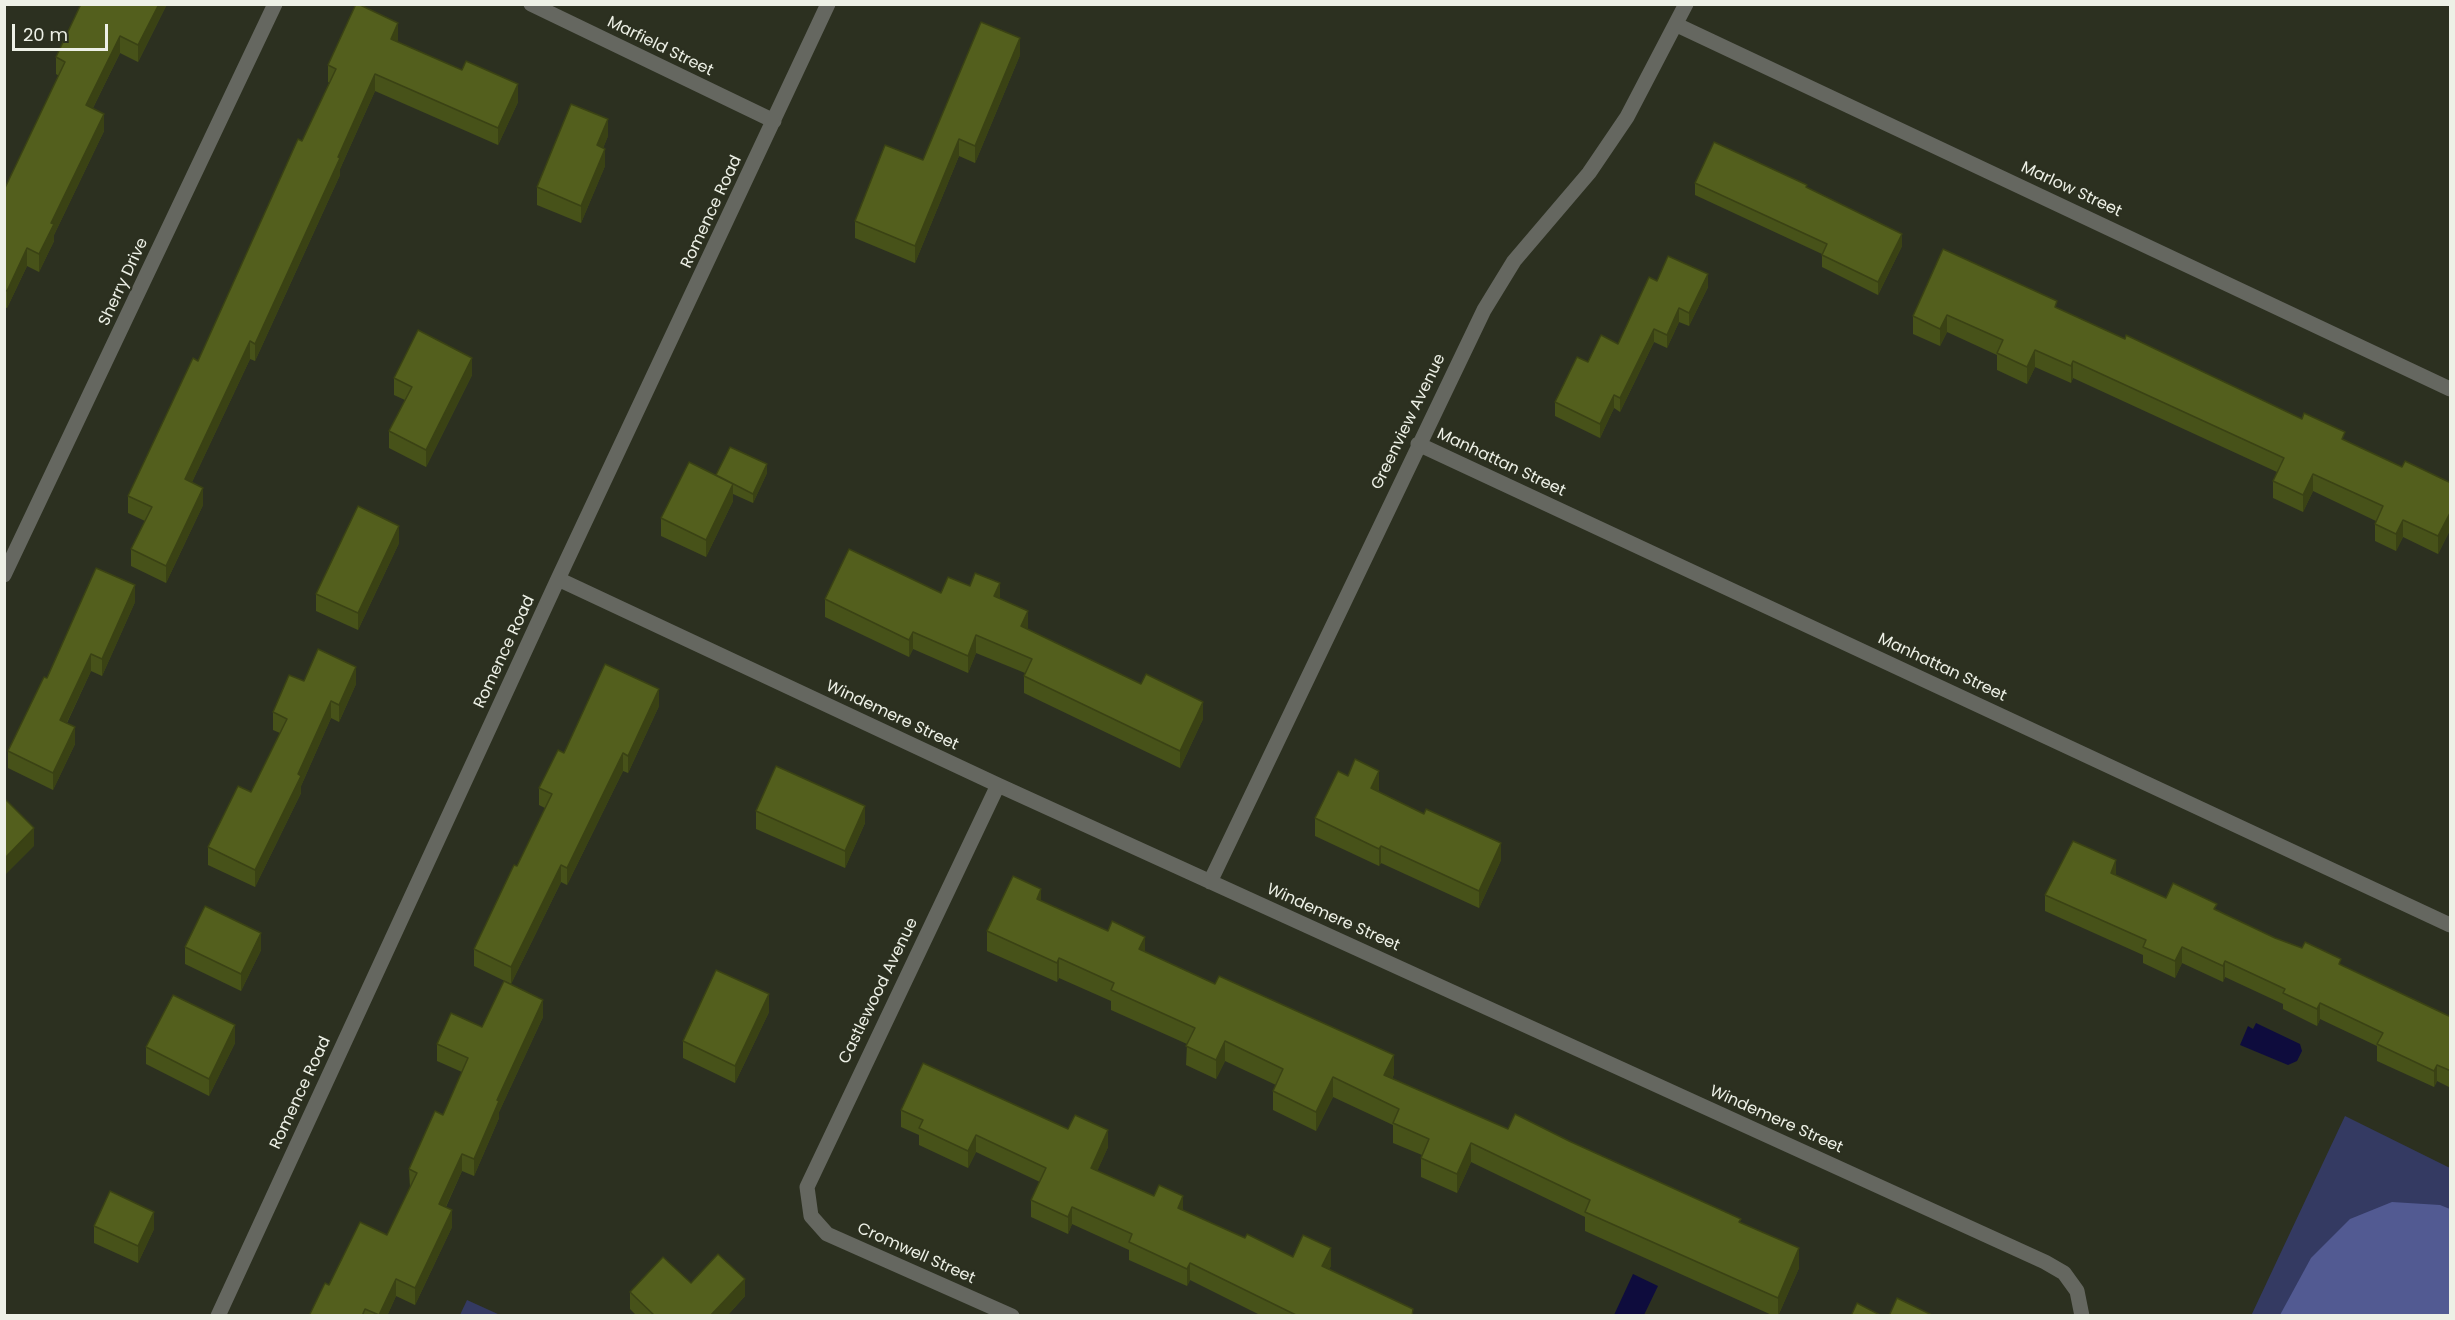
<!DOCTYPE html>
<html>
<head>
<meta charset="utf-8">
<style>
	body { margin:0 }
	#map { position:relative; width:2455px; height:1320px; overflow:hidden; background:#2c3020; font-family:Poppins,sans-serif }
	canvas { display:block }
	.frame { position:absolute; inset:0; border:6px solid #edf0e6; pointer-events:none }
	.scale { position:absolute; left:12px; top:24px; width:96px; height:27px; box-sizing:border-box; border:3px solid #edf0e6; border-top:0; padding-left:8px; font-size:18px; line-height:21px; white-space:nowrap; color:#edf0e6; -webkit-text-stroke:4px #2c3020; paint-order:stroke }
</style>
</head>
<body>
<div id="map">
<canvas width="2455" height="1320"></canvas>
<div class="frame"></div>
<div class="scale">20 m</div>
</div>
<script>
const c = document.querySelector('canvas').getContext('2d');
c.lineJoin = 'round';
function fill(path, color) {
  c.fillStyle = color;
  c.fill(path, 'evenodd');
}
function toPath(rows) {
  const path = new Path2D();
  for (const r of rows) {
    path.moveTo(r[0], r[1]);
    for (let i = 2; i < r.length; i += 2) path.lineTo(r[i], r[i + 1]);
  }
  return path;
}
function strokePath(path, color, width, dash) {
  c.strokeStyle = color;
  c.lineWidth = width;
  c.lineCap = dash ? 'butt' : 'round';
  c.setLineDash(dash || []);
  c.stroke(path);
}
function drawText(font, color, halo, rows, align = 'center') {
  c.font = font + ' Poppins,sans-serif';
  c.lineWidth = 4.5;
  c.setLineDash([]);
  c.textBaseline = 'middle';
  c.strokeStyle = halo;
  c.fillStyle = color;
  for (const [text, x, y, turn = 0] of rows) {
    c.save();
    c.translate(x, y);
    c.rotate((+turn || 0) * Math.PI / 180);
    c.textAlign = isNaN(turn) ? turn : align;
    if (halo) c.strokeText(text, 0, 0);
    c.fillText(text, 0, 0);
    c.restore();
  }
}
const green = toPath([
	[2345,1116,2450,1168,2450,1315,2251,1316],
	[467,1300,500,1315,460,1315]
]);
const forest = toPath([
	[2392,1202,2440,1205,2450,1209,2450,1315,2280,1315,2311,1258,2350,1219]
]);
const water = toPath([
	[2256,1023,2300,1044,2302,1051,2297,1061,2288,1065,2240,1045,2248,1026,2253,1029],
	[1633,1274,1658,1286,1644,1315,1614,1315]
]);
const minor = toPath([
	[531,4,774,121],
	[1677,25,2450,389],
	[1418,444,2450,925],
	[4,575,275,4],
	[558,579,998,785,2045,1262,2064,1273,2077,1291,2082,1316],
	[998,785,807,1187,811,1216,827,1234,1012,1316],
	[1210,882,1484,310,1514,261,1589,173,1627,117,1686,4],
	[218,1316,558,579,828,4]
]);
const wall = toPath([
	[81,4,167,4,138,62,120,53,93,108,104,131,54,235,54,241,39,272,27,266,7,308,4,307,4,190,59,76,56,74,56,57],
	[398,40,397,42,518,102,498,145,375,91,340,169,340,175,255,361,250,359,192,482,203,505,166,583,131,566,131,549,145,521,128,513,128,496,198,361,330,83,328,82,328,65],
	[1020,55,975,163,959,156,915,263,855,238,855,221,923,160],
	[608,136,603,148,605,166,581,223,537,205,537,187],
	[1695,183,1807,188,1902,246,1878,295,1822,267,1822,254,1695,195],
	[1657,281,1708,287,1689,326,1679,322,1667,348,1654,342,1620,412,1614,408,1600,438,1555,416,1555,402,1588,362,1618,344],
	[2057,309,2345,440,2402,467,2451,483,2451,528,2438,554,2403,537,2396,551,2375,541,2375,524,2376,521,2313,491,2303,512,2273,498,2273,481,2277,472,2073,378,2071,383,2035,367,2027,384,1997,370,1997,355,1947,332,1940,346,1913,334,1913,316],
	[472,375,426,467,389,448,389,431,405,400,394,395,394,378],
	[767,473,753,503,733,494,733,501,706,557,661,536,661,518,716,475],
	[399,543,358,630,316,611,316,594],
	[941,593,1000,599,1028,628,1027,629,1203,719,1180,768,1024,693,1024,676,1025,673,976,653,968,673,913,649,909,657,825,617,825,599],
	[135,602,102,676,91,671,67,723,75,744,53,790,8,768,8,751,47,678],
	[356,684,339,722,331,718,301,786,301,793,255,887,208,865,208,847,251,792,280,733,273,730,273,712],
	[659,706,628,773,623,771,567,885,561,882,511,984,474,966,474,949,517,866,545,808,539,805,539,788,564,753],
	[1348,776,1379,788,1378,792,1501,860,1479,908,1381,863,1379,866,1315,836,1315,818],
	[756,811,865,823,845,868,756,829],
	[2116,876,2166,898,2217,910,2275,938,2341,965,2451,1017,2451,1088,2437,1081,2434,1087,2377,1061,2377,1046,2320,1019,2317,1026,2283,1009,2283,1004,2225,977,2223,982,2182,963,2175,978,2143,963,2143,955,2045,911,2045,895],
	[1041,901,1394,1074,1392,1079,1508,1129,1569,1141,1741,1223,1799,1268,1778,1316,1774,1316,1585,1231,1585,1217,1471,1162,1457,1193,1421,1177,1421,1158,1422,1155,1393,1143,1393,1125,1333,1097,1316,1131,1273,1110,1273,1091,1276,1085,1225,1061,1216,1079,1186,1065,1187,1044,1111,1010,1111,1001,1059,978,1057,982,987,951,987,931],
	[185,947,261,950,241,991,185,964],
	[769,1012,735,1083,683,1058,683,1041],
	[543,1017,499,1112,499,1118,474,1176,462,1171,446,1207,452,1227,415,1305,396,1296,387,1316,309,1316,329,1285,387,1235,410,1187,409,1169,443,1115,462,1072,437,1061,437,1044,482,1027],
	[235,1043,209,1096,146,1064,146,1047],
	[901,1110,1108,1147,1097,1171,1245,1238,1293,1257,1331,1266,1329,1269,1413,1316,1262,1316,1190,1280,1187,1286,1129,1260,1129,1250,1072,1224,1068,1234,1031,1217,1031,1200,1040,1182,976,1152,968,1168,919,1145,919,1135,901,1127],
	[94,1226,154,1229,138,1263,94,1243],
	[691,1283,745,1296,727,1316,637,1316,630,1309,630,1292]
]);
const shadedWall = toPath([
	[159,4,167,4,138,62,138,45],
	[398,23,398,40,391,56,391,39],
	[120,36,120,53,86,122,86,105],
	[1020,38,1020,55,975,163,975,146],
	[375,74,375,91,340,169,340,175,255,361,255,344],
	[518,84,518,102,498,145,498,128],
	[104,114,104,131,54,235,54,241,39,272,39,254,51,223],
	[608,119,608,136,597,163,597,145],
	[959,139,959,156,915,263,915,246],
	[605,149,605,166,581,223,581,206],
	[1902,234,1902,246,1878,295,1878,282],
	[27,248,27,266,7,308,7,291],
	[1708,274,1708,287,1689,326,1689,313],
	[1679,308,1679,322,1667,348,1667,335],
	[1947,315,1947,332,1940,346,1940,329],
	[1654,329,1654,342,1620,412,1620,398],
	[250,341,250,359,185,497,185,479],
	[2035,350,2035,367,2027,384,2027,367],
	[472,358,472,375,426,467,426,450],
	[2073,361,2073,378,2071,383,2071,366],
	[1614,395,1614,408,1600,438,1600,424],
	[767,464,767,473,753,503,753,494],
	[2313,474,2313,491,2303,512,2303,495],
	[733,484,733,501,706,557,706,540],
	[203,488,203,505,166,583,166,566],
	[2451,511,2451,528,2438,554,2438,536],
	[2403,520,2403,537,2396,551,2396,534],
	[399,526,399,543,358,630,358,613],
	[1000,583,1000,600,994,596],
	[135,585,135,602,102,676,102,659],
	[1028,611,1028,628,1021,643,1021,626],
	[913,632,913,649,909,657,909,640],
	[976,635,976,653,968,673,968,656],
	[91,654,91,671,60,737,60,720],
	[356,667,356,684,339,722,339,705],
	[659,689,659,706,628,773,628,756],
	[331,701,331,718,301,786,301,793,255,887,255,870],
	[1203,702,1203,719,1180,768,1180,751],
	[75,727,75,744,53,790,53,773],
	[623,753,623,771,567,885,567,868],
	[1379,771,1379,788,1371,806,1371,788],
	[865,806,865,823,845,868,845,851],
	[34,828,34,846,4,876,4,859],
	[1501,843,1501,860,1479,908,1479,891],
	[1381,846,1381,863,1379,866,1379,849],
	[2116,860,2116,876,2111,873],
	[561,865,561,882,511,984,511,967],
	[1041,889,1041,908,1037,899],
	[261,933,261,950,241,991,241,974],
	[1145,937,1145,956,1139,949],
	[2182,947,2182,963,2175,978,2175,961],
	[1059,958,1059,978,1057,982,1057,963],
	[2225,961,2225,977,2223,982,2223,966],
	[769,994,769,1012,735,1083,735,1066],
	[543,1000,543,1017,499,1112,499,1118,474,1176,474,1159,497,1100],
	[2320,1003,2320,1019,2317,1026,2317,1009],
	[235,1025,235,1043,209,1096,209,1079],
	[1225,1041,1225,1061,1216,1079,1216,1060],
	[1394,1055,1394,1074,1384,1095,1384,1075],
	[2437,1065,2437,1081,2434,1087,2434,1071],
	[1333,1077,1333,1097,1316,1131,1316,1112],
	[1108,1130,1108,1147,1091,1185,1091,1168],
	[976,1135,976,1152,968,1168,968,1151],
	[1471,1143,1471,1162,1457,1193,1457,1174],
	[462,1154,462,1171,439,1221,439,1204],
	[1183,1196,1183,1213,1178,1208],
	[1072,1207,1072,1224,1068,1234,1068,1217],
	[452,1210,452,1227,415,1305,415,1288],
	[154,1212,154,1229,138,1263,138,1246],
	[1331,1248,1331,1266,1322,1283,1322,1266],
	[1799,1248,1799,1268,1778,1316,1778,1298],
	[1190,1263,1190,1280,1187,1286,1187,1269],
	[396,1279,396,1296,387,1316,379,1316],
	[745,1279,745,1296,727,1316,710,1316]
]);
const building = toPath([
	[81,4,159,4,138,45,120,36,86,105,104,114,51,223,54,224,39,254,27,248,7,291,4,289,4,190,65,62,56,57,81,4],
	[356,4,358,4,398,23,391,39,462,70,466,61,518,84,498,128,375,74,338,157,340,158,255,344,250,341,185,479,203,488,166,566,131,549,152,507,128,496,193,358,198,361,298,139,302,141,336,69,328,65,356,4],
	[981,22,1020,38,975,146,959,139,915,246,855,221,885,145,923,160,981,22],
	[571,104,608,119,597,145,605,149,581,206,537,187,571,104],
	[1714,142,1807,185,1806,187,1902,234,1878,282,1822,255,1827,244,1695,183,1714,142],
	[1943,249,2057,301,2055,307,2125,339,2126,335,2302,419,2304,413,2345,432,2342,439,2402,467,2405,461,2451,483,2451,511,2438,536,2403,520,2396,534,2375,524,2383,506,2313,474,2303,495,2273,481,2284,458,2073,361,2071,366,2035,350,2027,367,1997,353,2003,340,1947,315,1940,329,1913,316,1943,249],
	[1668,256,1708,274,1689,313,1679,308,1667,335,1654,329,1620,398,1614,395,1600,424,1555,402,1577,357,1588,362,1601,335,1618,344,1649,277,1657,281,1668,256],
	[418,330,472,358,426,450,389,431,412,387,394,378,418,330],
	[730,447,767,464,753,494,716,475,730,447],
	[689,462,733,484,706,540,661,518,689,462],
	[358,506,399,526,358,613,316,594,358,506],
	[849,549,941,593,948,577,970,586,975,573,1000,583,994,596,1028,611,1021,626,1141,684,1146,674,1203,702,1180,751,1024,676,1032,659,976,635,968,656,913,632,909,640,825,599,849,549],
	[96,568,135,585,102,659,91,654,60,720,75,727,53,773,8,751,44,677,47,678,96,568],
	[318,649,356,667,339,705,331,701,298,774,301,776,255,870,208,847,238,786,251,792,287,719,273,712,289,675,304,681,318,649],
	[605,664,659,689,628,756,623,753,567,868,561,865,511,967,474,949,514,865,517,866,552,794,539,788,558,750,564,753,605,664],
	[1355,759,1379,771,1371,788,1424,814,1426,809,1501,843,1479,891,1381,846,1379,849,1315,818,1338,771,1348,776,1355,759],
	[776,766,865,806,845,851,756,811,776,766],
	[4,798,34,828,4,859,4,798],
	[2073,841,2116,860,2111,873,2166,898,2173,883,2217,904,2214,909,2275,938,2302,948,2305,942,2341,959,2339,964,2451,1017,2451,1071,2437,1065,2434,1071,2377,1044,2383,1033,2320,1003,2317,1009,2283,993,2285,989,2225,961,2223,966,2182,947,2175,961,2143,947,2146,940,2045,895,2073,841],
	[1013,876,1041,889,1037,899,1108,931,1112,921,1145,937,1139,949,1215,984,1219,976,1394,1055,1384,1075,1508,1129,1515,1114,1569,1141,1741,1219,1739,1222,1799,1248,1778,1298,1585,1212,1590,1200,1471,1143,1457,1174,1421,1158,1429,1139,1393,1123,1399,1109,1333,1077,1316,1112,1273,1091,1283,1069,1225,1041,1216,1060,1186,1046,1195,1028,1111,990,1114,983,1059,958,1057,963,987,931,1013,876],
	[205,906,261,933,241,974,185,947,205,906],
	[716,970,769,994,735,1066,683,1041,716,970],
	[504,981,543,1000,497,1100,499,1101,474,1159,462,1154,439,1204,452,1210,415,1288,396,1279,379,1315,365,1309,362,1316,309,1316,325,1283,329,1285,360,1222,387,1235,417,1173,409,1169,435,1111,443,1115,468,1058,437,1044,451,1013,482,1027,504,981],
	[173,995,235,1025,209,1079,146,1047,173,995],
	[923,1063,1068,1129,1075,1115,1108,1130,1091,1168,1154,1196,1159,1185,1183,1196,1178,1208,1245,1238,1247,1234,1293,1257,1303,1235,1331,1248,1322,1266,1413,1309,1412,1316,1298,1316,1190,1263,1187,1269,1129,1242,1132,1234,1072,1207,1068,1217,1031,1200,1046,1168,976,1135,968,1151,919,1128,923,1120,901,1110,923,1063],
	[110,1191,154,1212,138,1246,94,1226,110,1191],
	[718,1254,745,1279,710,1316,655,1316,630,1292,663,1257,691,1283,718,1254],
	[1897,1298,1934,1316,1889,1316,1897,1298],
	[1857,1303,1882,1316,1851,1316,1857,1303]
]);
const streetNames = [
	["Marfield Street",660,47,26],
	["Marlow Street",2071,190,25],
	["Romence Road",712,212,-65],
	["Sherry Drive",124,282,-65],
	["Greenview Avenue",1409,422,-64],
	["Manhattan Street",1501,463,25],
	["Romence Road",505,652,-65],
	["Manhattan Street",1942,668,25],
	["Windemere Street",892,716,25],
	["Windemere Street",1333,918,24],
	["Castlewood Avenue",879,991,-64],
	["Romence Road",301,1093,-65],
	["Windemere Street",1776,1120,24],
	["Cromwell Street",916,1254,24]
];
fill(green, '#343a62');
fill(forest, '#525a92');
fill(water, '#0e0c3d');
strokePath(minor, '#656760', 15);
fill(wall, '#475219');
fill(shadedWall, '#3a4214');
fill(building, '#535f1d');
strokePath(building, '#3a4214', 1.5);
drawText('16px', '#edf0e6', '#2c3020', streetNames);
</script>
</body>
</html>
